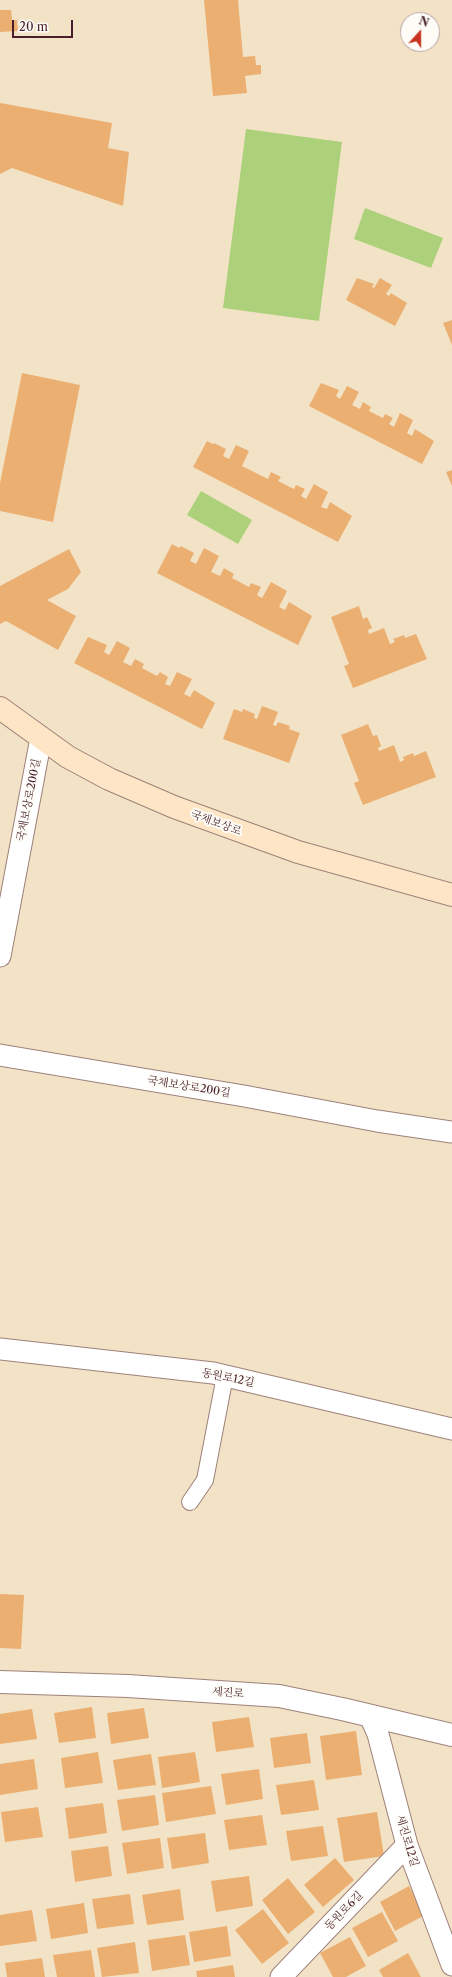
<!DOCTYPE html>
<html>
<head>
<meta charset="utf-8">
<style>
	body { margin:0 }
	#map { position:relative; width:452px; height:1977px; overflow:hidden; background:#f2e3c7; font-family:"Libre Caslon Text",serif }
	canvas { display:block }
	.north { position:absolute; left:400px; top:12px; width:40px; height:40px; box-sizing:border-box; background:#fdfcf7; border:1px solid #b5a4a5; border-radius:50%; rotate:21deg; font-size:11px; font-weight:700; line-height:16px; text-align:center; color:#4a1f2b }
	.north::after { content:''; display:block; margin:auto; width:14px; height:18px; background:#c8321e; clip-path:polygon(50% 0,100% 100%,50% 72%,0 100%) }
	.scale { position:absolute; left:12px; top:20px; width:61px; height:18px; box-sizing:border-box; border:2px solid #4a1f2b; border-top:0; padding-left:5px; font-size:12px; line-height:14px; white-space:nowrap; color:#4a1f2b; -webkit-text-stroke:3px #fdfcf7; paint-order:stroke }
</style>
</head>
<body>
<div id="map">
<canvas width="452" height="1977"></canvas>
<div class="north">N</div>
<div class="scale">20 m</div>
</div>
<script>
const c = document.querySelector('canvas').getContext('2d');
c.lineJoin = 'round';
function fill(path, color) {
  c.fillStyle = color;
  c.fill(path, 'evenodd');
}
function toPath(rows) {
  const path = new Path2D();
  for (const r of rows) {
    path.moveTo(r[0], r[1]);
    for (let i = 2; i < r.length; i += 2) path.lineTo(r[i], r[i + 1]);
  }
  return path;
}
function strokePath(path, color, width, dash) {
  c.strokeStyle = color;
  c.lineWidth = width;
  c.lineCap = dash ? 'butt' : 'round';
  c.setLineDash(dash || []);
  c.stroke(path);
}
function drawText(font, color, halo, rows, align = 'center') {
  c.font = font + ' "Libre Caslon Text","Noto Serif KR",serif';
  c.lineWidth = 4;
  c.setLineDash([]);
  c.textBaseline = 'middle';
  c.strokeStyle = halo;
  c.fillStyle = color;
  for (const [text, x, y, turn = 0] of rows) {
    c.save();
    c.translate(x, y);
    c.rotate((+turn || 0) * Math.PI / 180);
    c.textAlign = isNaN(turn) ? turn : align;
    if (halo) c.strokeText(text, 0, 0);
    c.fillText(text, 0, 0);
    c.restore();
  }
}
const green = toPath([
	[246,129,342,142,319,321,223,308],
	[365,208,443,238,431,268,354,239],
	[201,491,252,520,238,544,187,515]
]);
const building = toPath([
	[204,0,238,0,243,57,255,56,256,65,261,65,261,74,245,76,247,93,213,96],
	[0,10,11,10,12,20,17,20,18,31,0,32],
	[0,103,112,123,108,148,129,152,123,206,12,168,0,174],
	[357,278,374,284,372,287,374,288,380,278,392,285,386,294,389,296,391,293,407,303,395,326,346,300],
	[452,320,452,345,443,323],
	[22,373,80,385,53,522,0,511,0,483],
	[321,383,339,390,336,396,340,399,347,386,359,392,352,405,360,409,363,402,371,407,369,411,383,418,385,414,393,418,389,424,394,427,400,413,413,420,407,433,412,436,415,429,434,441,422,464,309,406],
	[207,441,213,444,214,443,226,449,223,456,229,459,236,445,249,451,242,466,268,479,271,472,281,477,278,481,294,489,296,485,305,489,301,496,306,499,314,484,328,492,321,507,327,509,330,502,352,516,338,542,193,467],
	[452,470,452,486,446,472],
	[172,544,179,548,181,546,194,553,190,561,196,564,204,548,219,556,211,572,220,576,224,568,234,574,232,578,249,587,251,583,261,587,257,595,262,598,271,582,287,591,279,607,285,610,289,602,312,616,298,645,157,573],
	[69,549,81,572,68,589,47,600,76,616,58,650,6,621,0,624,0,586],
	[359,606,363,619,367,617,372,628,368,630,369,634,384,628,390,644,395,642,393,639,404,635,405,638,416,634,427,659,353,688,344,666,349,664,331,617],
	[88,637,107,645,104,652,109,655,117,641,130,648,123,662,131,666,135,659,144,664,142,668,157,676,160,672,168,677,165,684,170,686,177,672,192,679,184,694,190,697,194,690,215,703,202,729,74,663],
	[262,706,278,712,273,725,276,726,278,722,290,726,289,729,300,733,289,763,223,739,234,709,242,712,243,709,255,714,254,718,257,719],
	[368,724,373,736,377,735,381,746,378,748,379,751,394,745,400,762,404,760,403,757,413,753,414,756,426,751,436,777,363,805,354,783,359,781,341,735],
	[0,1594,24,1595,21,1649,0,1648],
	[92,1707,96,1738,59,1743,54,1713],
	[144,1708,149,1738,111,1744,107,1713],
	[32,1709,37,1739,0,1744,0,1714],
	[249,1717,254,1747,216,1752,212,1722],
	[356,1731,362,1775,326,1780,320,1736],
	[307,1733,311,1763,274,1768,270,1738],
	[98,1752,103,1783,65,1788,61,1758],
	[195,1752,200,1782,162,1788,158,1757],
	[151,1754,156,1785,118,1790,113,1760],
	[34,1759,38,1789,0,1795,0,1764],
	[259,1769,263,1799,226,1805,221,1774],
	[314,1780,319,1810,281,1815,276,1785],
	[211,1786,216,1814,166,1822,162,1793],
	[155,1795,159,1825,122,1831,117,1800],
	[103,1803,107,1833,69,1839,65,1808],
	[38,1807,43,1837,5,1842,1,1812],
	[377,1812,384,1856,344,1862,337,1818],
	[262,1815,267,1845,229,1850,224,1820],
	[323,1826,328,1856,291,1861,286,1831],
	[205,1833,209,1863,172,1869,167,1838],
	[160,1838,164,1868,127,1874,122,1843],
	[108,1846,112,1876,75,1882,71,1851],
	[335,1858,354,1880,323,1907,304,1885],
	[249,1876,253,1906,216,1912,211,1881],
	[288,1878,315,1912,288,1934,262,1900],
	[409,1886,425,1915,395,1931,380,1902],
	[180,1889,184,1920,147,1925,142,1895],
	[130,1894,134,1924,97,1929,92,1899],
	[84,1903,88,1933,51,1939,46,1909],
	[263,1909,289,1943,262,1964,235,1930],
	[32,1910,37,1941,0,1946,0,1915],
	[382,1912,398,1941,368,1957,352,1928],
	[227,1926,231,1956,194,1962,189,1932],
	[185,1935,190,1965,152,1971,148,1940],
	[350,1937,366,1966,346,1977,333,1977,320,1953],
	[135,1942,139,1973,102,1977,97,1948],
	[91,1950,95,1977,57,1977,53,1955],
	[408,1953,421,1977,383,1977,379,1970],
	[42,1958,45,1977,7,1977,5,1963],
	[233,1965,235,1977,197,1977,196,1971]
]);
const pedestrian = toPath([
	[190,1502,205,1480,225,1376]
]);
const minor = toPath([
	[0,956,41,738],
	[0,1055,244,1096,377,1121,452,1132],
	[0,1349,213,1373,452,1429],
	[370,1716,378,1734,407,1845,452,1965],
	[281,1977,407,1845]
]);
const tertiary = toPath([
	[0,1682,128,1686,279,1696,342,1709,452,1735]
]);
const secondary = toPath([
	[0,708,68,757,109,779,174,807,298,852,452,895]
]);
const streetNames = [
	["국채보상로200길",29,800,-79],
	["국채보상로",216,823,20],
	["국채보상로200길",189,1087,9],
	["동원로12길",228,1378,11],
	["세진로",228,1693,4],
	["세진로12길",407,1841,73],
	["동원로6길",344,1911,-46]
];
fill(green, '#add17a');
fill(building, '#ebaf71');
strokePath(pedestrian, '#9e8179', 18);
strokePath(minor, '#9e8179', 23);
strokePath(tertiary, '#9e8179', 24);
strokePath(secondary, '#9e8179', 24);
strokePath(pedestrian, '#fff', 16);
strokePath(minor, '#fff', 21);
strokePath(tertiary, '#fff', 22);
strokePath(secondary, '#fee5c5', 22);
drawText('11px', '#4a1f2b', '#fdfcf7', streetNames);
</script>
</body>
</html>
